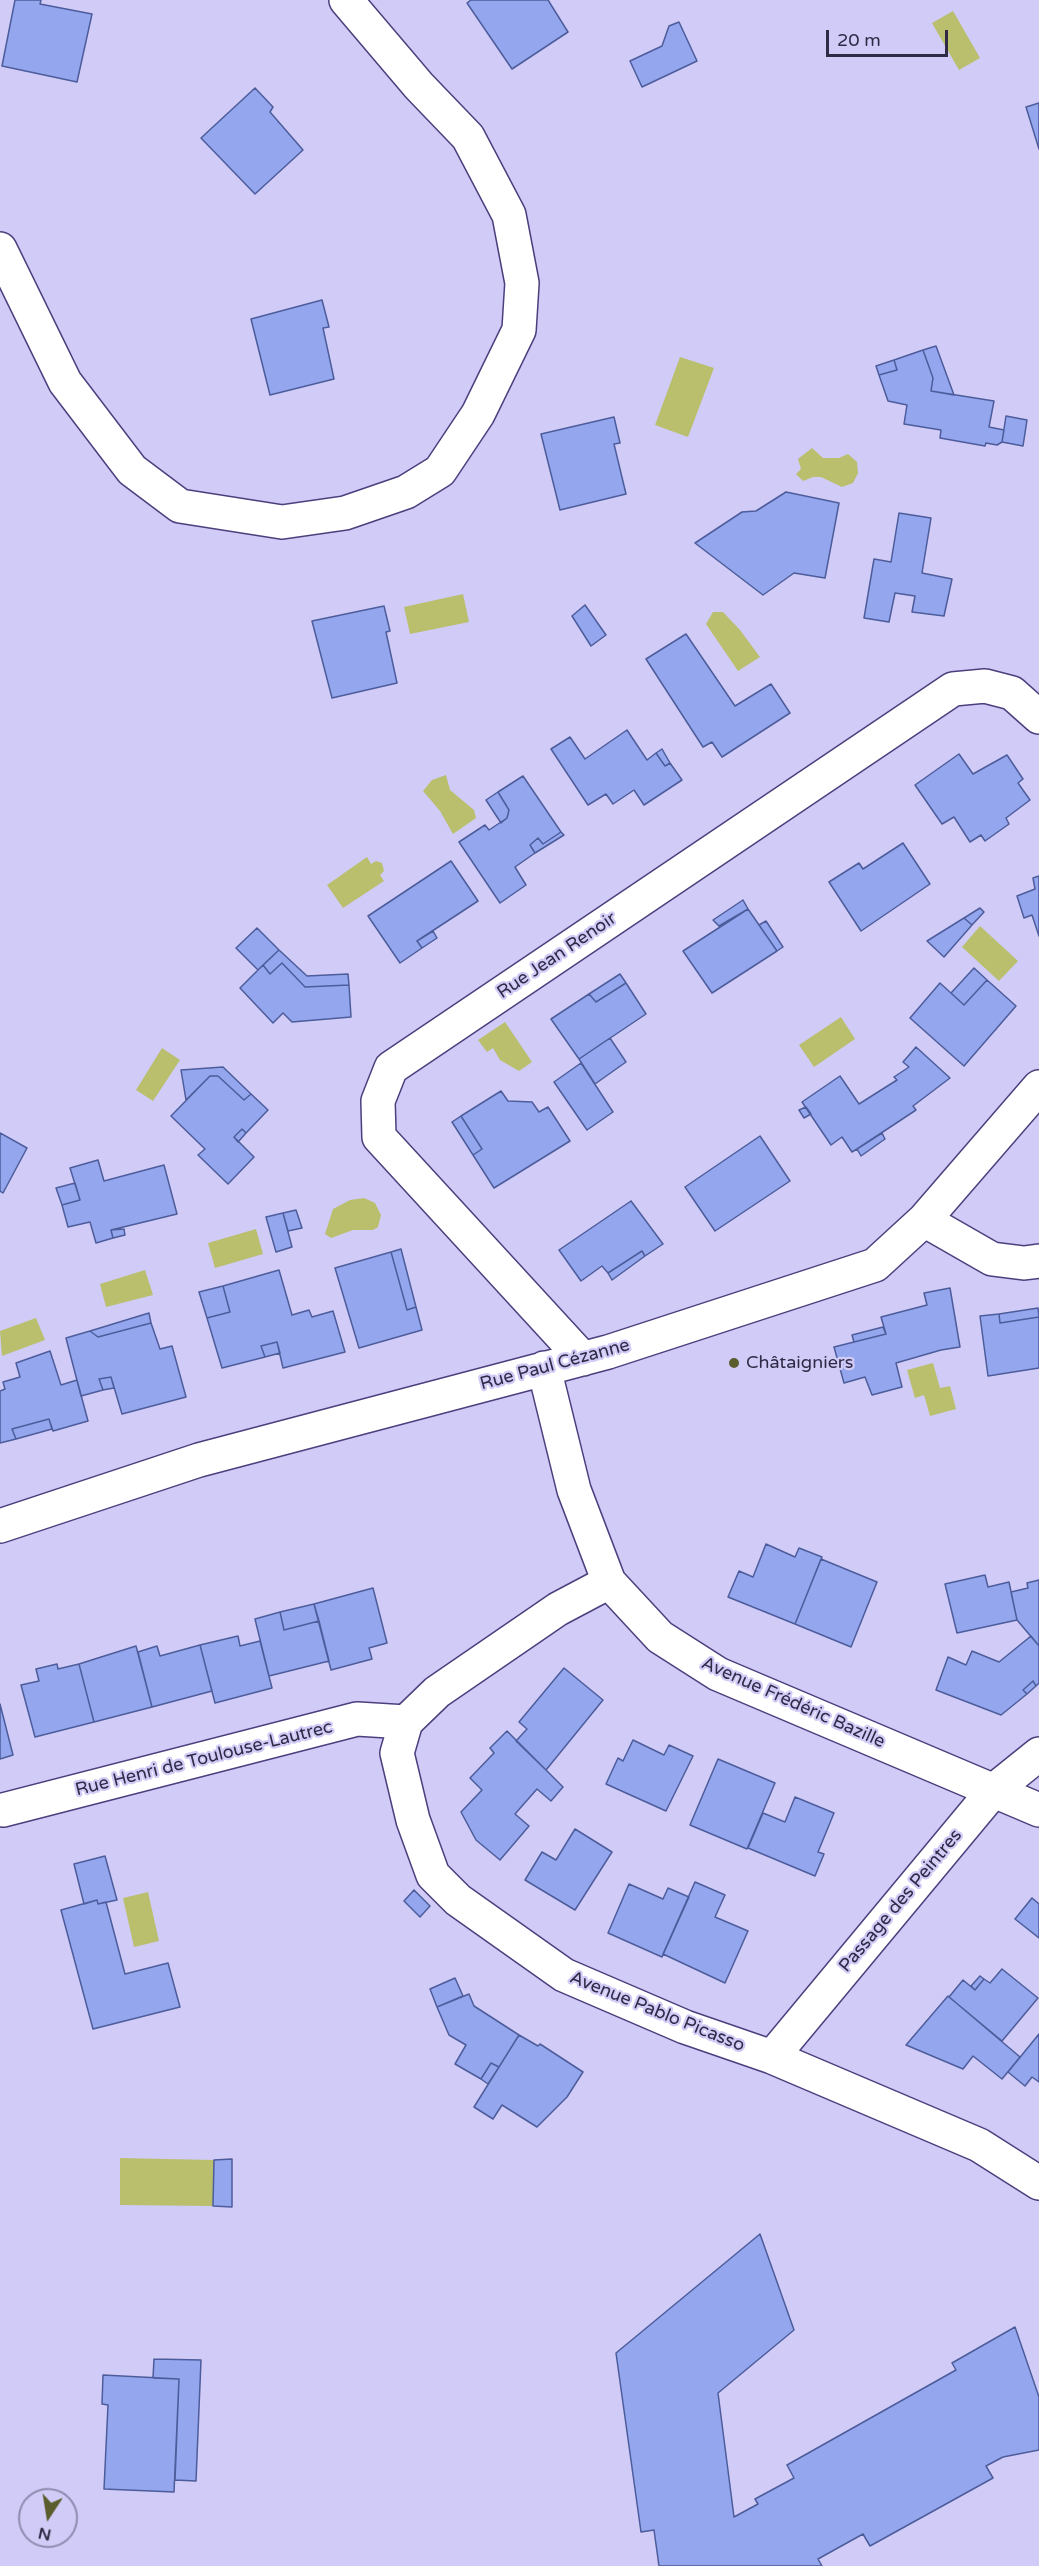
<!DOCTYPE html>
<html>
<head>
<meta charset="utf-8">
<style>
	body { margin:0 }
	#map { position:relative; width:1039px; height:2566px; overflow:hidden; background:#d1cbf7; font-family:"Varela Round",sans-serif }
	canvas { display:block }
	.north { position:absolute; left:18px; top:2488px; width:60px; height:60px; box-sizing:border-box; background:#d1cbf7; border:2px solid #908bb0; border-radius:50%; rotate:192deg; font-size:16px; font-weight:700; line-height:24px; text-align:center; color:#2f2a46 }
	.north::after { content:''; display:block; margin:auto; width:21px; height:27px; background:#5b5e2c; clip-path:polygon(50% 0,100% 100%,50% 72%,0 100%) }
	.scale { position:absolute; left:826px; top:30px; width:122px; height:27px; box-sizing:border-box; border:3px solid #2f2a46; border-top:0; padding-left:8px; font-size:18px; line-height:21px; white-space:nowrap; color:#2f2a46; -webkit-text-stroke:4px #d1cbf7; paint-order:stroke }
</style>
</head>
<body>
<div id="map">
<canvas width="1039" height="2566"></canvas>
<div class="north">N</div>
<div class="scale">20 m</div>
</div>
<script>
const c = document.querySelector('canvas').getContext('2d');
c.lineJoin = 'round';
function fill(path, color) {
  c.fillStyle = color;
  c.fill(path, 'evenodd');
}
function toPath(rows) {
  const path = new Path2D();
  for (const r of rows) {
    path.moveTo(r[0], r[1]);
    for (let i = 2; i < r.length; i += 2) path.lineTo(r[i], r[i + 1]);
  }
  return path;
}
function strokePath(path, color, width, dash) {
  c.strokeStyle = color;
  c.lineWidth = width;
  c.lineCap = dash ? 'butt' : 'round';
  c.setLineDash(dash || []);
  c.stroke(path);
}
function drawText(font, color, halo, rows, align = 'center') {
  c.font = font + ' "Varela Round",sans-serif';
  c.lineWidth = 4.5;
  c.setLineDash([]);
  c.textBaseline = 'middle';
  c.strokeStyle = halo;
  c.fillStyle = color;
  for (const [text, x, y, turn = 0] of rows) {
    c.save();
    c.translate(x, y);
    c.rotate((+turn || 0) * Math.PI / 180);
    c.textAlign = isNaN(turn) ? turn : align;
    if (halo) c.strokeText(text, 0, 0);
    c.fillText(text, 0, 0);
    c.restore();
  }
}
const water = toPath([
	[953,11,980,58,959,70,932,23],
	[680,357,714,368,688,437,655,425],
	[812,448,823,458,839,458,848,454,857,462,858,473,853,483,842,487,821,477,813,477,803,481,796,474,801,469,798,459],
	[463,594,469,622,410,634,404,607],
	[713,612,723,612,740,630,760,657,738,671,706,624],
	[446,775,450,790,474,810,476,818,453,834,440,811,423,791,432,780],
	[367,857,371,864,376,861,382,863,384,871,380,875,384,881,343,908,327,885],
	[980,926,1018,961,999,981,962,947],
	[841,1017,855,1039,814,1067,799,1045],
	[505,1022,532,1062,519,1071,500,1060,493,1048,487,1052,478,1040],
	[162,1048,180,1060,153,1101,136,1090],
	[364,1198,375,1203,381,1215,378,1227,373,1230,353,1230,331,1238,325,1234,333,1209,350,1200],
	[256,1229,263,1254,215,1268,208,1243],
	[145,1270,153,1295,106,1307,100,1284],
	[36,1318,45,1340,2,1356,0,1331],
	[933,1363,940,1388,950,1386,956,1409,930,1416,924,1395,915,1398,907,1370],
	[148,1892,159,1941,134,1947,123,1898],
	[120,2158,214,2160,213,2206,120,2205]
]);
const building = toPath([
	[15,0,41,0,40,4,92,14,77,82,2,66,15,0],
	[471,0,548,0,568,32,512,69,467,3,471,0],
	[679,22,697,61,642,87,630,61,662,46,669,26,679,22],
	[255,88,273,107,270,112,303,150,255,194,201,138,255,88],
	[1039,103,1039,149,1026,107,1039,103],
	[322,300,329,327,323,328,334,379,270,395,251,319,322,300],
	[936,346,954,395,931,391,933,378,923,350,936,346],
	[923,350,933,378,931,391,994,401,989,427,1004,430,1002,442,997,445,986,443,985,446,940,438,941,430,904,424,907,405,888,401,879,375,897,370,894,360,923,350],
	[894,360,897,370,879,375,876,366,894,360],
	[1006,416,1027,420,1023,446,1002,442,1006,416],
	[614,417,620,443,614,444,626,494,560,510,541,434,614,417],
	[786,492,839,503,825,578,794,573,763,595,695,543,742,512,756,511,786,492],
	[899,513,931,518,922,573,952,579,944,616,912,612,915,596,895,593,889,622,864,618,874,559,891,562,899,513],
	[585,605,606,635,591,646,572,616,585,605],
	[384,606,390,631,386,632,397,683,332,698,312,621,384,606],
	[686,634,735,706,771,684,790,713,722,757,712,742,703,747,646,659,686,634],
	[627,730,647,760,656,753,665,766,670,763,682,780,644,805,634,790,613,804,606,794,588,805,551,749,570,737,585,759,627,730],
	[662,749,670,763,665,766,656,753,662,749],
	[959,754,973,774,1007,755,1023,779,1018,783,1030,800,1006,818,1009,824,985,841,981,835,970,842,954,817,942,824,915,785,959,754],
	[523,776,561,832,543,844,538,838,530,845,535,853,515,867,526,885,500,903,459,842,485,825,489,830,507,818,509,810,498,792,523,776],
	[498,792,509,810,507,818,501,823,486,800,498,792],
	[561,832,564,835,535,853,530,845,538,838,543,844,561,832],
	[903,843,930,884,861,931,829,882,859,863,863,869,903,843],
	[451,861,478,901,417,941,422,948,400,963,368,916,451,861],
	[1039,876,1039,936,1032,915,1024,918,1017,896,1035,889,1033,878,1039,876],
	[743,900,748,909,719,926,713,920,743,900],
	[980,908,984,912,972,925,964,918,980,908],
	[748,909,777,951,712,993,683,951,748,909],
	[964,918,972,925,944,957,927,941,964,918],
	[766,921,783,947,777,951,759,925,766,921],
	[257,928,279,950,258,970,236,948,257,928],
	[433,931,437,938,422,948,417,941,433,931],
	[279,950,307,976,348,974,349,985,305,987,282,963,270,974,263,965,279,950],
	[282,963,305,987,349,985,351,1017,292,1022,283,1013,273,1023,240,988,263,965,270,974,282,963],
	[974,968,987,980,964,1005,951,993,974,968],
	[620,974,626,983,596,1002,589,994,620,974],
	[987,980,1016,1006,964,1066,910,1018,940,983,964,1005,987,980],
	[626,983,646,1014,579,1059,551,1019,589,994,596,1002,626,983],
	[610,1038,626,1062,595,1084,579,1059,610,1038],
	[916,1047,950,1078,913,1106,916,1110,857,1149,852,1152,842,1137,831,1145,802,1102,840,1076,859,1104,897,1080,894,1077,909,1067,903,1062,916,1047],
	[581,1063,613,1112,587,1130,554,1082,581,1063],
	[223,1067,251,1094,244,1100,218,1076,210,1076,186,1100,181,1070,223,1067],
	[210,1076,218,1076,244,1100,251,1094,268,1110,246,1133,242,1129,234,1137,254,1157,228,1184,198,1155,205,1149,171,1116,210,1076],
	[501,1091,508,1101,532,1102,539,1112,548,1107,570,1141,494,1188,473,1155,482,1149,461,1116,501,1091],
	[806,1107,811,1114,804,1118,799,1110,806,1107],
	[461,1116,482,1149,473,1155,452,1122,461,1116],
	[242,1129,246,1133,238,1142,234,1137,242,1129],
	[0,1133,27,1148,3,1193,0,1191,0,1133],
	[882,1133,885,1139,861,1156,857,1149,882,1133],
	[760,1136,790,1181,715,1231,685,1187,760,1136],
	[98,1160,104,1181,164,1165,177,1214,111,1230,113,1238,96,1243,90,1222,68,1227,62,1205,80,1200,70,1168,98,1160],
	[75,1183,80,1200,62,1205,56,1188,75,1183],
	[631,1201,663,1244,645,1256,642,1251,608,1273,602,1266,581,1281,559,1250,631,1201],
	[296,1210,302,1228,288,1231,283,1213,296,1210],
	[283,1213,292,1247,276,1252,266,1217,283,1213],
	[124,1229,125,1235,113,1238,111,1230,124,1229],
	[401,1249,416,1307,407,1310,391,1252,401,1249],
	[642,1251,645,1256,612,1280,608,1273,642,1251],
	[391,1252,407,1310,416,1307,422,1330,359,1348,335,1268,391,1252],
	[279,1270,292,1315,309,1310,312,1317,333,1311,345,1352,283,1368,277,1342,261,1346,265,1357,222,1368,207,1318,230,1312,223,1286,279,1270],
	[223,1286,230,1312,207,1318,199,1292,223,1286],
	[950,1288,960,1347,941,1350,896,1363,902,1387,872,1395,865,1377,844,1383,834,1347,886,1334,881,1317,927,1305,924,1293,950,1288],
	[1038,1308,1039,1317,1000,1323,999,1314,1038,1308],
	[149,1313,151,1323,98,1337,90,1331,149,1313],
	[999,1314,1000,1323,1039,1317,1039,1368,988,1376,980,1316,999,1314],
	[151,1323,160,1349,172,1346,186,1397,122,1414,111,1377,99,1379,103,1390,81,1396,66,1338,90,1331,98,1337,151,1323],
	[883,1327,886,1334,854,1342,852,1335,883,1327],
	[277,1342,280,1353,265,1357,261,1346,277,1342],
	[50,1351,61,1385,77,1380,88,1421,53,1431,49,1419,12,1429,16,1439,0,1443,0,1391,5,1389,3,1382,20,1377,16,1363,50,1351],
	[111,1377,114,1388,103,1390,99,1379,111,1377],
	[49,1419,52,1429,16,1439,12,1429,49,1419],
	[766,1544,795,1557,799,1548,822,1557,795,1624,728,1597,739,1571,753,1577,766,1544],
	[821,1559,877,1582,851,1647,795,1624,821,1559],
	[985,1575,988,1587,1009,1582,1017,1620,957,1633,945,1584,985,1575],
	[1039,1580,1039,1646,1017,1620,1011,1592,1028,1588,1027,1583,1039,1580],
	[373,1588,387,1643,369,1648,372,1659,331,1670,314,1604,373,1588],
	[314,1604,319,1621,284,1630,280,1612,314,1604],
	[280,1612,284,1630,319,1621,329,1661,269,1676,255,1619,280,1612],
	[238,1636,240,1646,260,1641,272,1688,215,1703,200,1645,238,1636],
	[1031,1636,1039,1646,1039,1683,1036,1686,1033,1681,1023,1690,1027,1694,1001,1715,936,1690,948,1657,966,1665,972,1651,999,1662,1031,1636],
	[200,1645,212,1691,152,1707,138,1652,157,1646,160,1656,200,1645],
	[136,1646,152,1707,94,1722,79,1664,136,1646],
	[57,1664,58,1669,79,1664,94,1722,35,1737,21,1685,39,1681,36,1669,57,1664],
	[564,1668,603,1700,546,1770,516,1741,527,1729,519,1722,564,1668],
	[1033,1681,1036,1686,1027,1694,1023,1690,1033,1681],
	[0,1704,13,1755,0,1759,0,1704],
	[507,1731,563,1787,551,1801,537,1789,515,1814,529,1826,500,1860,476,1840,461,1812,482,1790,470,1778,494,1753,490,1748,507,1731],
	[633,1740,664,1755,669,1745,693,1756,666,1811,606,1784,618,1758,623,1761,633,1740],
	[718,1759,775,1783,747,1849,690,1825,718,1759],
	[795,1797,834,1813,818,1852,824,1854,815,1876,748,1848,763,1813,785,1822,795,1797],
	[575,1829,612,1852,575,1910,525,1880,542,1852,556,1860,575,1829],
	[105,1856,117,1900,98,1904,97,1900,84,1904,74,1864,105,1856],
	[695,1882,725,1895,715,1917,748,1931,725,1983,663,1954,695,1882],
	[629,1884,663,1899,668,1888,689,1897,662,1957,608,1933,629,1884],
	[414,1890,430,1906,420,1917,404,1901,414,1890],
	[1032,1898,1039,1904,1039,1938,1015,1919,1032,1898],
	[97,1900,98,1904,106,1902,125,1974,168,1963,180,2007,93,2029,61,1910,97,1900],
	[1002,1969,1038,1998,1002,2041,949,1997,963,1980,975,1990,984,1979,990,1983,1002,1969],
	[980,1976,984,1979,975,1990,971,1986,980,1976],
	[455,1978,463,1996,437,2007,430,1989,455,1978],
	[469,1994,474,2006,519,2035,499,2067,491,2063,481,2079,455,2064,466,2045,449,2035,437,2007,469,1994],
	[948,1996,1020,2057,1002,2079,973,2056,963,2069,906,2045,948,1996],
	[1039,2034,1039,2082,1032,2077,1025,2086,1008,2072,1039,2034],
	[519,2035,538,2046,540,2044,583,2072,567,2097,537,2127,502,2105,493,2119,474,2107,519,2035],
	[491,2063,499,2067,488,2084,481,2079,491,2063],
	[232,2159,232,2207,213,2206,214,2160,232,2159],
	[760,2234,794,2330,718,2393,734,2517,758,2504,755,2499,794,2478,787,2465,956,2370,952,2363,1015,2327,1039,2397,1039,2450,1003,2457,986,2466,993,2478,870,2546,863,2534,818,2559,822,2566,659,2566,654,2530,641,2532,616,2353,760,2234],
	[154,2359,201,2360,196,2481,175,2480,179,2379,153,2378,154,2359],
	[103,2375,179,2379,174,2492,104,2489,108,2405,102,2404,103,2375]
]);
const minor = toPath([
	[0,249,65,382,132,470,180,506,282,522,345,513,406,492,440,471,478,414,519,330,522,283,509,215,468,137,419,86,346,0],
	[924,1220,992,1259,1024,1263,1039,1261],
	[583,1359,379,1137,378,1101,391,1068,953,689,985,686,1012,693,1039,717],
	[544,1368,574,1490,609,1582,660,1637,718,1674,1039,1810],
	[0,1526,199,1460,608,1352,875,1265,924,1220,1039,1087],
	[609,1582,558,1609,437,1692,406,1722,397,1753,413,1820,433,1875,458,1900,564,1975,685,2027,772,2057,979,2145,1039,2183],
	[3,1810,357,1719,406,1722],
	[772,2057,993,1791,1039,1754]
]);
const markers = [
	[734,1363,6,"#5b5e2c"]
];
const streetNames = [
	["Rue Jean Renoir",557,956,-34],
	["Rue Paul Cézanne",555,1365,-15],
	["Avenue Frédéric Bazille",793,1703,24],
	["Rue Henri de Toulouse-Lautrec",204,1759,-14],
	["Passage des Peintres",901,1901,-50],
	["Avenue Pablo Picasso",657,2012,22]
];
const poiNames = [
	["Châtaigniers",746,1363]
];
fill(water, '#b9bf6d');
fill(building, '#94a7ee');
strokePath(building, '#4d5c9b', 1.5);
strokePath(minor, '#4d3f7d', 36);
strokePath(minor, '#fff', 33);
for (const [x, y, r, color] of markers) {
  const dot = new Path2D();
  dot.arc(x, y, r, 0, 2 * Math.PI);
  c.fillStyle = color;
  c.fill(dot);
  strokePath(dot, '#d1cbf7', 2);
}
drawText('18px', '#2f2a46', '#d1cbf7', streetNames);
drawText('18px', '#2f2a46', '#d1cbf7', poiNames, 'left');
</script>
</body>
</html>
